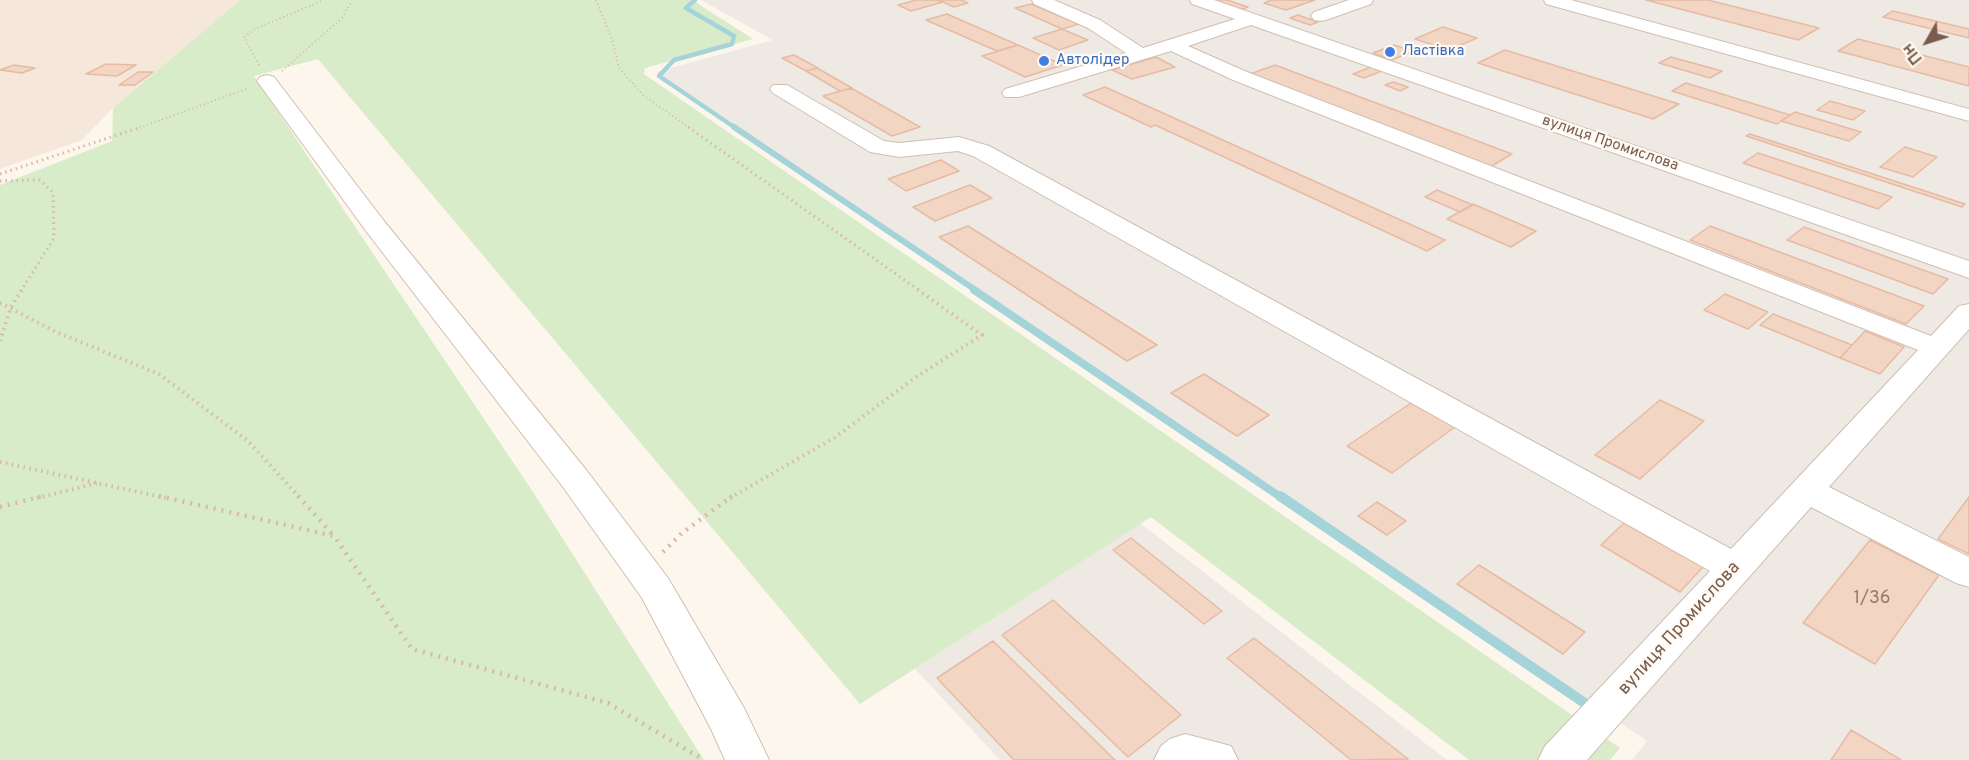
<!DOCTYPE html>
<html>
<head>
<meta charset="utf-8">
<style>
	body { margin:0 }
	#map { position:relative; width:1969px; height:760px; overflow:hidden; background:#fdf6ec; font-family:Overpass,sans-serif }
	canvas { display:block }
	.north { position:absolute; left:1897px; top:12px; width:60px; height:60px; -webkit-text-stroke:4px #fffaf3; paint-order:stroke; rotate:231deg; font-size:16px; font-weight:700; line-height:24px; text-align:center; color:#7a5c4d }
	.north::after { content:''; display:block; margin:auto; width:21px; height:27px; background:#7a5c4d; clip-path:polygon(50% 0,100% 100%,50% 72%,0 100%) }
</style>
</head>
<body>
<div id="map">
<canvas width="1969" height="760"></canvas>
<div class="north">Пн</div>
</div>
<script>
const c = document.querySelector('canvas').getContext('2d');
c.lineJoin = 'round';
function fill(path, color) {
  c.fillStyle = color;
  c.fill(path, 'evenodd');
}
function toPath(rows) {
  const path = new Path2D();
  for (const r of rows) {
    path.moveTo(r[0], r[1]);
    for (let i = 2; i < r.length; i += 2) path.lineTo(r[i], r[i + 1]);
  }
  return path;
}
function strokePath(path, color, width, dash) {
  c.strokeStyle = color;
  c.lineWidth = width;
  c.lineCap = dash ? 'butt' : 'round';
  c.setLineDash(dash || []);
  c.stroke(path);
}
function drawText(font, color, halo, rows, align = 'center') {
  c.font = font + ' Overpass,sans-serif';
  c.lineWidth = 4.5;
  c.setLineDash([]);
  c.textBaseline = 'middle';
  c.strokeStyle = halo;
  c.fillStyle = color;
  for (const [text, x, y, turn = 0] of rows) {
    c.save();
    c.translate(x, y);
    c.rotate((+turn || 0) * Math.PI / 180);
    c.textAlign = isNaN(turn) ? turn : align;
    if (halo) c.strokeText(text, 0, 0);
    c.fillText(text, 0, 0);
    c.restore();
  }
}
const residential = toPath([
	[0,0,240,0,113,108,82,140,0,169]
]);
const industrial = toPath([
	[701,0,1969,0,1969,760,1632,760,1647,741,656,72,773,40],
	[1140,523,1447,760,1000,760,915,669]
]);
const green = toPath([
	[240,0,692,0,753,39,645,68,644,74,1620,748,1610,760,1469,760,1151,517,860,704,318,59,254,76,533,492,704,760,0,760,0,185,112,141,113,108]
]);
const streamFar3 = toPath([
	[695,0,686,8,734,36,732,44,674,60,659,76,737,129]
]);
const streamFar2 = toPath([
	[734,127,977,291]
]);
const streamFar1 = toPath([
	[974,290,1282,498]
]);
const stream = toPath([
	[1280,496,1589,706]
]);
const building = toPath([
	[916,0,937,0,943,2,911,11,898,5,916,0],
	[939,0,962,0,968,3,954,7,939,0],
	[1212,0,1227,0,1248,7,1240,10,1212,0],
	[1271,0,1315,0,1286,10,1264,3,1271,0],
	[1646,0,1708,0,1819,28,1798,40,1646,0],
	[1031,4,1079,24,1062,29,1015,8,1031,4],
	[1893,11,1969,29,1969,38,1883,17,1893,11],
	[947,14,1018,45,997,51,926,20,947,14],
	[1298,15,1318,22,1310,25,1290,18,1298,15],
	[1443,27,1477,38,1449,50,1415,39,1443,27],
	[1062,29,1088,40,1059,50,1033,38,1062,29],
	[1858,39,1969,67,1969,86,1838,51,1858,39],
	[1018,45,1063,65,1025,77,982,56,1018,45],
	[1394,45,1413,51,1392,60,1373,53,1394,45],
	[1505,50,1679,104,1653,119,1478,63,1505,50],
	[794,55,818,68,806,71,782,58,794,55],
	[1156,57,1175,67,1132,79,1112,70,1156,57],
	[1671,57,1722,71,1710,78,1659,63,1671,57],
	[106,64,136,65,117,76,86,74,106,64],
	[14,65,35,68,22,73,0,70,14,65],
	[1275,65,1512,154,1490,167,1250,74,1275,65],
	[1376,65,1387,69,1364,78,1353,74,1376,65],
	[817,68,852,88,840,91,806,71,817,68],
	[138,72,153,72,135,85,119,85,138,72],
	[1393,82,1408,87,1400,91,1385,85,1393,82],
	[1686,83,1790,115,1777,124,1672,91,1686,83],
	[1105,87,1445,240,1427,251,1155,125,1151,127,1083,95,1105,87],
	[851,88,920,127,892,136,823,96,851,88],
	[1830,101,1865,111,1853,120,1817,110,1830,101],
	[1795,112,1861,132,1849,141,1781,121,1795,112],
	[1750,134,1965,204,1962,207,1746,136,1750,134],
	[1905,147,1937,157,1913,177,1880,167,1905,147],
	[1758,153,1892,197,1878,209,1743,163,1758,153],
	[941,160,959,171,906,191,888,179,941,160],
	[970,185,992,198,935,221,913,207,970,185],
	[1437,190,1473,205,1460,212,1425,197,1437,190],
	[1473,204,1536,231,1511,247,1447,219,1473,204],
	[968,226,1157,345,1127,361,939,237,968,226],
	[1710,226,1924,306,1906,324,1690,240,1710,226],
	[1804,227,1948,279,1933,294,1787,240,1804,227],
	[1725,294,1768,312,1748,329,1704,310,1725,294],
	[1773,314,1852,345,1840,358,1760,325,1773,314],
	[1865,331,1904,347,1880,374,1840,358,1865,331],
	[1204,374,1269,415,1237,436,1171,393,1204,374],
	[1660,400,1704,421,1640,479,1595,455,1660,400],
	[1411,403,1455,427,1392,473,1347,446,1411,403],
	[1969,497,1969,554,1938,539,1969,497],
	[1377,502,1406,521,1387,535,1358,516,1377,502],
	[1624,523,1703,567,1680,592,1601,545,1624,523],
	[1131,538,1222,611,1204,624,1113,550,1131,538],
	[1870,540,1939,575,1875,664,1803,623,1870,540],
	[1479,565,1585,632,1563,654,1457,584,1479,565],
	[1053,600,1181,715,1128,757,1002,635,1053,600],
	[1254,638,1408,759,1351,760,1227,658,1254,638],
	[993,641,1115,760,1014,760,937,678,993,641],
	[1851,730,1901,760,1831,760,1851,730]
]);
const pathFar3 = toPath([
	[596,0,612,39,619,68,643,95,691,129],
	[259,65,244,37,255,29,324,0],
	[282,71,342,18,352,0],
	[136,129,249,88]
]);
const pathFar2 = toPath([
	[688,127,920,291],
	[0,174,141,127],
	[0,181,39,180,53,192,54,238,21,291]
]);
const pathFar1 = toPath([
	[0,303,56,332,159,374,248,441,300,498],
	[0,341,11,307,22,290],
	[0,462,166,498],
	[37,498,98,483],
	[730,498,834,438,916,377,982,335,918,290]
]);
const path = toPath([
	[159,496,334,536,412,649,608,703,704,760],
	[298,496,334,536],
	[0,507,43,496],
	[663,552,682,533,732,496]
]);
const minor = toPath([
	[1032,0,1054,0,1100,20,1143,48,1235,19,1192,4,1190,0,1214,0,1969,261,1969,278,1251,25,1188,46,1247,72,1931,336,1959,306,1969,304,1969,329,1829,487,1969,557,1969,587,1956,583,1811,507,1587,760,1538,760,1545,746,1710,571,973,156,958,151,899,157,870,152,773,93,770,89,773,85,787,85,884,141,899,143,959,137,989,146,1731,549,1918,350,1233,80,1171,51,1019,97,1005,97,1002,93,1005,89,1126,53,1088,28,1034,4,1032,0],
	[1349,0,1373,0,1371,4,1326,20,1320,21,1314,20,1311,16,1314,12,1349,0],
	[1544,0,1571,0,1969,109,1969,121,1546,4,1544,0],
	[267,75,274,77,384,221,587,471,668,578,744,708,769,760,725,760,711,729,642,598,563,487,366,231,260,85,257,81,260,77,267,75],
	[1185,734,1231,746,1238,760,1154,760,1161,746,1170,739,1185,734]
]);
const markers = [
	[1390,52,6,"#3f7fe0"],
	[1044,61,6,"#3f7fe0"]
];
const farShopnames = [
	["Ластівка",1402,52],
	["Автолідер",1056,61]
];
const farStreetnames = [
	["вулиця Промислова",1610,144,19]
];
const nearNumbernames = [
	["1/36",1872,599]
];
const streetNames = [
	["вулиця Промислова",1680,629,-48]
];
fill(residential, '#f5e8da');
fill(industrial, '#efe9e4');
fill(green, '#d8ecc9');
strokePath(streamFar3, '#a5d3da', 4.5);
strokePath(streamFar2, '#a5d3da', 6);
strokePath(streamFar1, '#a5d3da', 8);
strokePath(stream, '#a5d3da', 10);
fill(building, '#f3d5c3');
strokePath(building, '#e6bba3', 1.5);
strokePath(minor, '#d1beb0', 2);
strokePath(pathFar3, '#d9b8a5', 2, [1, 3]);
strokePath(pathFar2, '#d9b8a5', 3, [1.5, 4]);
strokePath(pathFar1, '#d9b8a5', 4, [1.5, 4.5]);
strokePath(path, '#d9b8a5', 4.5, [2, 6]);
fill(minor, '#fff');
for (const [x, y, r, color] of markers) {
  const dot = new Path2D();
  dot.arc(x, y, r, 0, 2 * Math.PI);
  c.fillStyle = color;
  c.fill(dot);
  strokePath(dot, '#fffaf3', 2);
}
drawText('15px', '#366cbe', '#fffaf3', farShopnames, 'left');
drawText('15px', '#7a5c4d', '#fffaf3', farStreetnames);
drawText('18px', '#987a6a', null, nearNumbernames);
drawText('18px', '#7a5c4d', '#fffaf3', streetNames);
</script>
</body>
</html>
